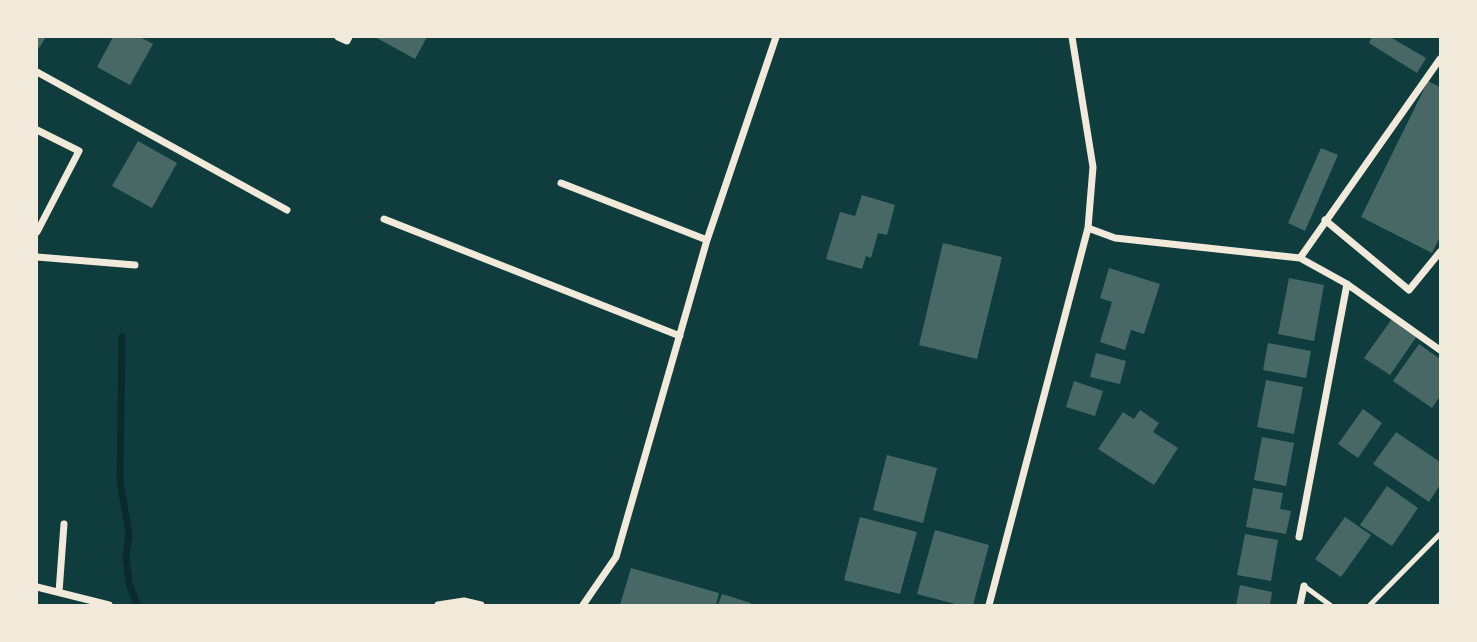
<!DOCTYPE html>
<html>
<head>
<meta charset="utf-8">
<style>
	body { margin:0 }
	#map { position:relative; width:1477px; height:642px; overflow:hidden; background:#0f3d3e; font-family:"Asap Condensed",sans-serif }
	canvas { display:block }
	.frame { position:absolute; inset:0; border:38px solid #f1e9da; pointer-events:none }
</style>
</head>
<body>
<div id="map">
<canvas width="1477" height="642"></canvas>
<div class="frame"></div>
</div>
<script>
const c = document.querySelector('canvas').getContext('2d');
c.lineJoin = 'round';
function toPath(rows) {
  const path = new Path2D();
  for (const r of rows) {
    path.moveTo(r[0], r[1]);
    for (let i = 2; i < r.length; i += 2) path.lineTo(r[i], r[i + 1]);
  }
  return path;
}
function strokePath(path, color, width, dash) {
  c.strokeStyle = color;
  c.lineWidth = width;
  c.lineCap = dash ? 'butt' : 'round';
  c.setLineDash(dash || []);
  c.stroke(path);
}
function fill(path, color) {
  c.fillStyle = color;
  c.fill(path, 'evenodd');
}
const stream = toPath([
	[122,337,120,481,129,534,126,556,129,583,137,605]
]);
const building = toPath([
	[37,37,46,37,39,48,37,47],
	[113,37,140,37,153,44,130,85,97,67],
	[375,37,427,37,415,59],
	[1372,37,1390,37,1426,58,1417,73,1369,43],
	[1428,81,1440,87,1440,237,1432,253,1361,217],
	[138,141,177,163,152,208,112,186],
	[1321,148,1338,155,1305,231,1288,223],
	[862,195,895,205,887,235,878,233,871,258,866,256,862,269,826,259,840,212,855,216],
	[943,243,1002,257,977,359,919,345],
	[1109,268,1160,284,1144,334,1131,330,1125,350,1100,342,1112,302,1100,298],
	[1289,278,1324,285,1314,341,1278,334],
	[1392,319,1417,336,1390,375,1364,358],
	[1268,343,1311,351,1306,378,1263,370],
	[1419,344,1440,359,1440,396,1432,408,1393,381],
	[1096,353,1126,361,1120,384,1090,377],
	[1266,380,1303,387,1294,434,1257,427],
	[1074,381,1103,391,1095,416,1066,407],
	[1363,409,1382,423,1358,458,1338,444],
	[1140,410,1159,423,1153,432,1178,448,1154,485,1098,449,1123,412,1134,419],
	[1396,432,1440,462,1440,485,1429,502,1373,464],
	[1262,437,1294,443,1286,486,1254,480],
	[887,455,937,468,923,523,873,510],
	[1387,486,1418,508,1392,546,1360,525],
	[1253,488,1283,493,1280,509,1291,511,1286,534,1246,527],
	[860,517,917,532,900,594,844,580],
	[1345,517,1371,535,1341,577,1315,559],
	[935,530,989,545,973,605,959,605,917,594],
	[1245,534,1278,540,1271,581,1237,575],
	[631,568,719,593,716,605,620,605],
	[1240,585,1272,592,1270,605,1236,605],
	[722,594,751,603,750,605,718,605]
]);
const service = toPath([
	[1304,586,1330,605],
	[1370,605,1440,534]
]);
const minor = toPath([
	[338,37,347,41,349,37],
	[1072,37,1093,167,1088,228,1115,238,1300,258,1347,284,1440,350],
	[37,72,287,210],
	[37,130,79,151,37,232],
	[561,183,707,240],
	[384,219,680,336],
	[1325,220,1409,290,1440,252],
	[37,257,135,265],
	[1300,258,1440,59],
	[1299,537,1347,284],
	[37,587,109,605],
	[59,592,64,524],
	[438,605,464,601,481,605],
	[583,605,616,557,707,240,776,37],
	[989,605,1088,228],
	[1300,605,1304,586]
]);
strokePath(stream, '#0a2a2b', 7);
fill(building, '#486865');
strokePath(service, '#f1e9da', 5);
strokePath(minor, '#f1e9da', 7);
</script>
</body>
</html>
